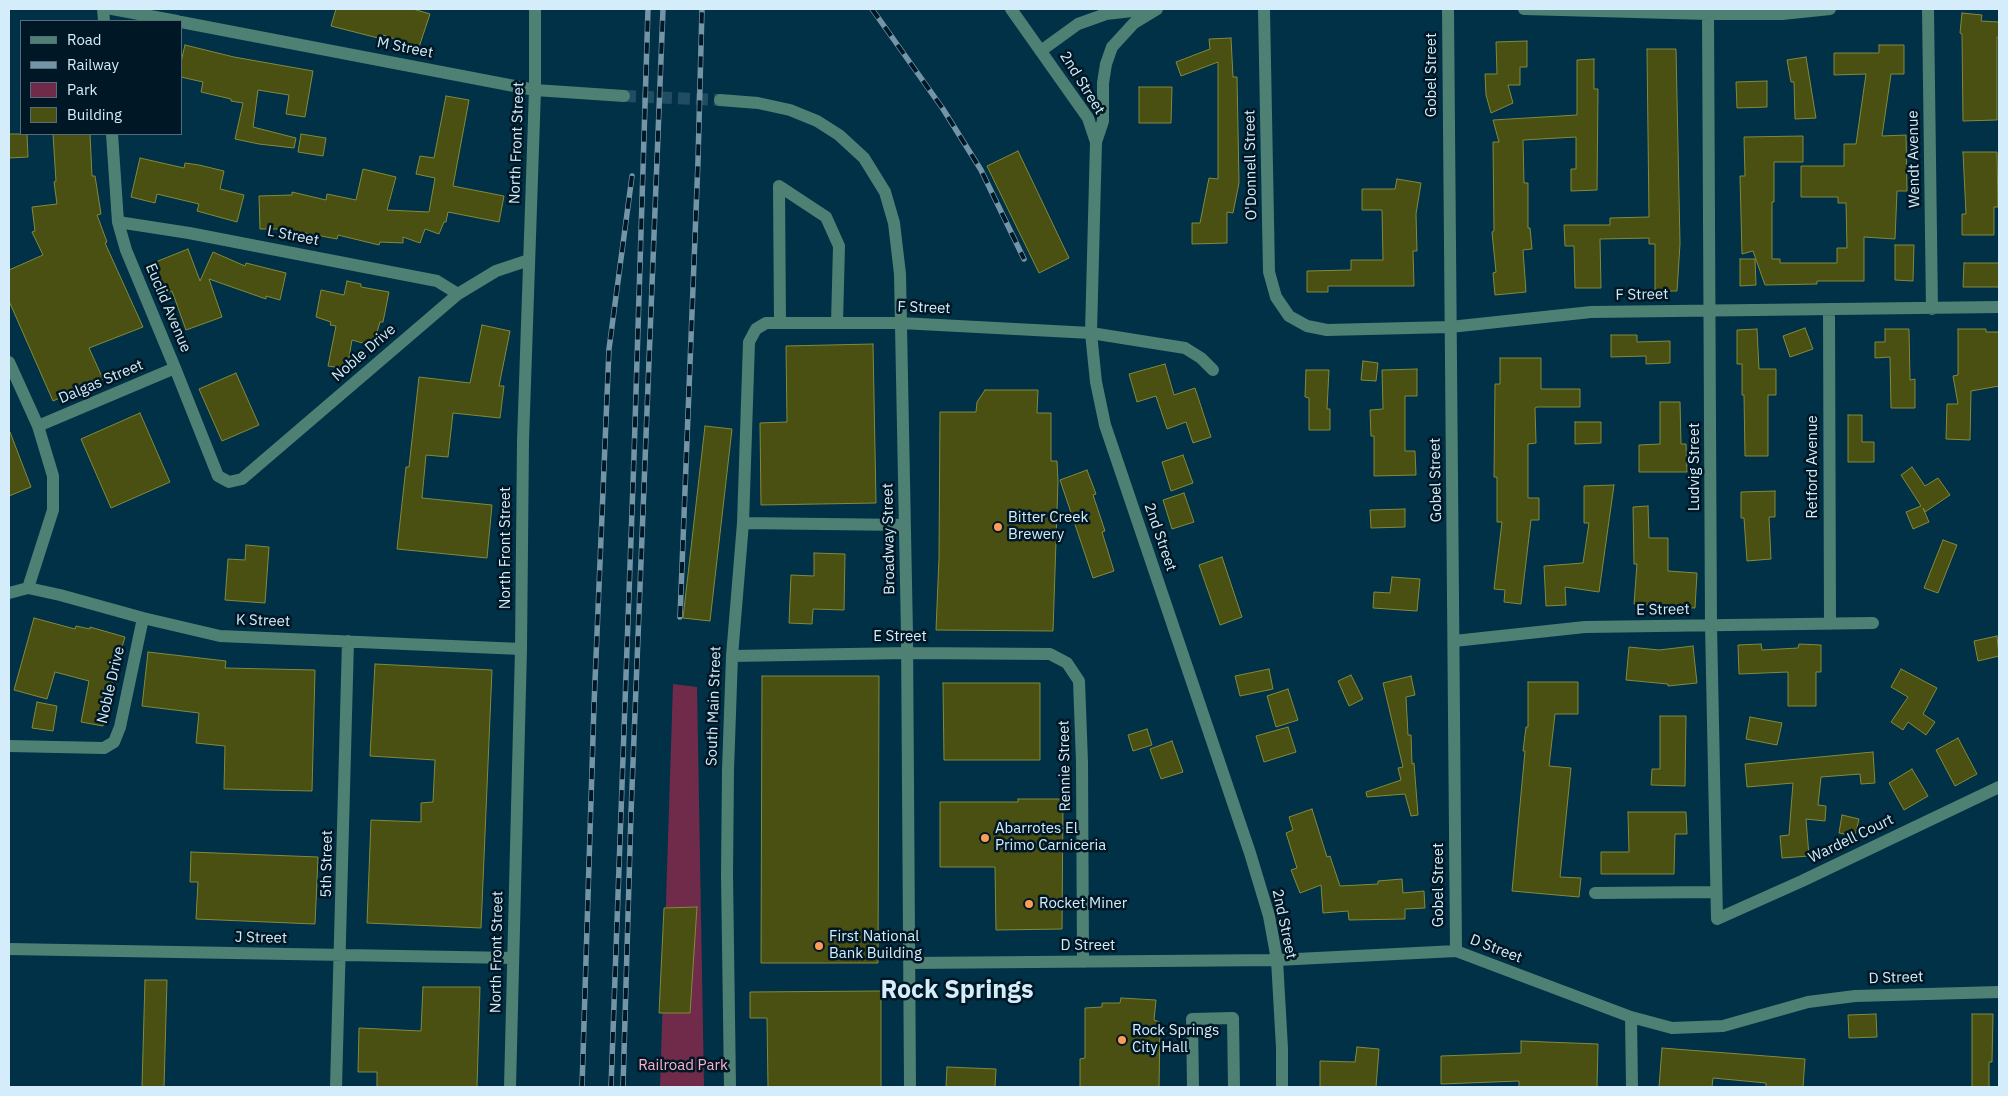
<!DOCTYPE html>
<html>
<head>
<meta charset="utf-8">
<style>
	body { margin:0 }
	#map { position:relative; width:2008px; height:1096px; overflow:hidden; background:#013147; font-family:"IBM Plex Sans",sans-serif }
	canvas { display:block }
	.frame { position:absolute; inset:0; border:10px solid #d5ecfa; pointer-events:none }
	.legend { position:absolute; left:20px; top:20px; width:162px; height:115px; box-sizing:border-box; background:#001825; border:1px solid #556d7a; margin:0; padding:6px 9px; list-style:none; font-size:15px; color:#d5ecfa }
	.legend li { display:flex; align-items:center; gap:10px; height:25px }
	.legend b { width:25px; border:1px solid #556d7a }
</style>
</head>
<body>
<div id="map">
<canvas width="2008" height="1096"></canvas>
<div class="frame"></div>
<ul class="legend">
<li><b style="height:6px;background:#4e8173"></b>Road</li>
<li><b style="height:6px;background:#7395a7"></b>Railway</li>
<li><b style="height:14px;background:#702b4b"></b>Park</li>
<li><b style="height:14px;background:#4a4f12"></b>Building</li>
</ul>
</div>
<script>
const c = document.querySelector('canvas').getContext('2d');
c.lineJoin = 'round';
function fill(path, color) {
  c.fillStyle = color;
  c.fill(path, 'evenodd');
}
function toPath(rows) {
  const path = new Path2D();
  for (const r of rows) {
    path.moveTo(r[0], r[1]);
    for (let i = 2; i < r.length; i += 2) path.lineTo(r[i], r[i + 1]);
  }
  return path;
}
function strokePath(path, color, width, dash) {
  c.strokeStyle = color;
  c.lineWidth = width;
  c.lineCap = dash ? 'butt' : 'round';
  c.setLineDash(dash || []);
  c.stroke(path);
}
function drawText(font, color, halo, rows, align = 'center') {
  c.font = font + ' "IBM Plex Sans",sans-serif';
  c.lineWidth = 5;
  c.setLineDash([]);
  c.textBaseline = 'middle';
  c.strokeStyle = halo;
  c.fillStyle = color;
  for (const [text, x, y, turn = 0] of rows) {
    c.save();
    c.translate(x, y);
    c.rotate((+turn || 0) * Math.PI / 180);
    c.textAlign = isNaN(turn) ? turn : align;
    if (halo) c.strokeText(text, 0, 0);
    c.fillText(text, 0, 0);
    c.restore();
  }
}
const green = toPath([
	[673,684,697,687,704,1087,660,1087]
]);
const building = toPath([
	[336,9,413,9,430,14,419,47,383,35,382,39,331,26,336,9],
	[1962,13,1982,15,1981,21,1999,22,1999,37,1997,37,1997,120,1963,121,1962,34,1960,33,1962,13],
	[1231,38,1233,77,1237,77,1239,183,1233,213,1227,212,1227,243,1192,244,1192,223,1200,223,1209,178,1218,179,1218,62,1181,76,1176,62,1210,49,1209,39,1231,38],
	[1527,41,1527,67,1520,67,1520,85,1508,85,1513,103,1491,113,1486,95,1485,74,1497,74,1496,42,1527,41],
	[185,45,234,57,313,71,305,117,286,114,289,95,258,90,253,127,296,138,294,148,259,144,235,139,243,103,231,101,231,99,201,92,203,82,181,77,181,62,185,45],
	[1879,45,1904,45,1904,74,1891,74,1882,136,1906,135,1907,191,1897,191,1895,239,1864,237,1864,281,1817,281,1817,284,1765,285,1753,251,1742,254,1740,176,1745,176,1744,137,1803,136,1803,162,1774,162,1774,202,1772,202,1772,259,1780,259,1780,263,1837,263,1837,248,1847,248,1846,203,1838,203,1838,197,1801,197,1801,166,1844,166,1844,144,1856,144,1866,74,1834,75,1834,53,1879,53,1879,45],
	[1647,49,1676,49,1680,244,1677,291,1655,291,1655,244,1649,244,1649,238,1600,239,1601,288,1575,288,1574,246,1565,246,1564,225,1610,225,1610,218,1649,217,1647,49],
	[1806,57,1816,118,1795,119,1794,82,1791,82,1787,60,1806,57],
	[1594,59,1594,89,1598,89,1597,190,1571,191,1571,169,1576,169,1576,137,1523,140,1524,183,1528,183,1528,228,1530,228,1532,249,1523,250,1526,292,1495,295,1493,273,1496,272,1492,232,1494,231,1493,142,1499,142,1493,120,1577,115,1577,60,1594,59],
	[1767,81,1767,107,1737,108,1736,82,1767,81],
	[1139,87,1172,87,1171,123,1139,123,1139,87],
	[446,96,469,100,453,186,504,196,499,222,448,212,446,222,444,222,439,234,425,229,420,243,403,237,403,243,380,242,379,245,338,235,337,239,284,229,260,229,259,196,292,195,292,192,326,200,327,194,356,200,363,169,396,177,387,210,429,212,435,178,416,174,420,156,434,158,446,96],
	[9,134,27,134,28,157,9,158,9,134],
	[53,134,90,134,92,176,95,176,101,214,97,215,107,242,105,243,143,327,89,348,103,379,53,401,9,301,9,270,43,255,32,232,35,231,32,207,57,204,54,182,56,181,53,134],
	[301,134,326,138,323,156,298,152,301,134],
	[1018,151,1069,258,1039,273,987,166,1018,151],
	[1963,152,1997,152,1998,207,1994,207,1994,235,1962,235,1962,214,1966,214,1963,152],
	[140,158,184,168,185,163,199,165,224,171,220,189,244,195,237,222,197,211,199,204,157,194,155,203,131,197,140,158],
	[1397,179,1421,183,1416,214,1417,251,1413,251,1414,286,1328,286,1328,292,1307,292,1307,271,1351,270,1351,260,1383,260,1382,210,1362,210,1362,189,1395,189,1397,179],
	[1895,245,1914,245,1913,281,1895,280,1895,245],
	[188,249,200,281,213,252,245,266,246,263,286,273,280,300,266,296,266,299,209,279,222,317,186,330,172,291,165,294,153,263,188,249],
	[1740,259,1755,259,1756,285,1740,286,1740,259],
	[1964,263,1999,263,1999,287,1963,287,1964,263],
	[347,281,361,284,361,287,389,292,383,322,380,322,373,346,352,340,347,369,328,366,336,326,330,325,331,322,316,317,321,290,344,295,347,281],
	[482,325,510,331,499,386,504,386,500,418,453,413,448,457,426,455,422,498,492,505,487,558,397,549,406,467,409,467,419,377,470,383,482,325],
	[1805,328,1813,349,1790,357,1783,336,1805,328],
	[1757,329,1759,369,1776,369,1776,395,1768,395,1768,456,1745,456,1744,395,1742,395,1742,364,1737,364,1737,330,1757,329],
	[1885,329,1909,329,1910,380,1915,379,1915,408,1891,408,1890,357,1875,358,1875,342,1885,342,1885,329],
	[1958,329,1986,329,1986,332,1999,332,1999,386,1971,391,1970,440,1946,439,1947,404,1958,404,1953,376,1958,375,1958,329],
	[1611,335,1637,335,1637,342,1670,341,1670,363,1646,364,1646,356,1611,357,1611,335],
	[873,344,876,503,761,505,760,423,787,422,786,346,873,344],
	[1500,358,1541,358,1541,389,1580,389,1580,407,1537,407,1535,408,1536,443,1528,444,1528,498,1539,498,1539,520,1531,520,1521,604,1504,602,1505,590,1494,589,1502,522,1497,522,1497,477,1494,477,1495,384,1500,384,1500,358],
	[1363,361,1378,363,1376,381,1361,380,1363,361],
	[1165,364,1174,395,1195,388,1211,437,1193,443,1186,422,1167,429,1156,396,1137,402,1129,374,1165,364],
	[1417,369,1417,396,1405,396,1405,451,1415,451,1416,475,1374,476,1374,436,1371,436,1370,410,1383,409,1382,370,1417,369],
	[1306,370,1329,370,1327,409,1330,409,1330,430,1309,430,1309,398,1305,397,1306,370],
	[236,373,259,425,222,441,199,389,236,373],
	[985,390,1038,390,1037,413,1051,413,1051,461,1057,461,1058,481,1053,631,936,630,939,558,940,412,976,412,977,402,985,390],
	[1660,402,1680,402,1681,444,1686,444,1687,472,1639,472,1639,445,1660,444,1660,402],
	[140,413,170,482,111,508,81,439,140,413],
	[1848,415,1862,415,1862,442,1874,442,1874,462,1848,462,1848,415],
	[1575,422,1601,422,1601,443,1575,444,1575,422],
	[705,426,732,429,710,621,683,618,705,426],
	[9,432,10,432,31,487,9,496,9,432],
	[1183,455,1193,483,1171,491,1162,462,1183,455],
	[1912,467,1925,486,1938,478,1950,495,1925,512,1923,508,1929,522,1913,529,1906,512,1921,506,1901,475,1912,467],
	[1087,470,1096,494,1093,495,1105,531,1102,532,1114,571,1093,578,1060,480,1087,470],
	[1614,485,1599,592,1565,587,1566,605,1546,606,1544,566,1583,563,1589,523,1584,523,1584,486,1614,485],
	[1775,491,1775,517,1769,517,1771,559,1747,561,1744,518,1741,518,1741,492,1775,491],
	[1184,493,1194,522,1172,529,1163,500,1184,493],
	[1648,506,1649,538,1668,538,1668,571,1697,573,1695,608,1634,604,1637,564,1634,564,1633,507,1648,506],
	[1405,509,1405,527,1371,528,1370,510,1405,509],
	[1943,540,1957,545,1938,593,1924,588,1943,540],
	[246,545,269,547,265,603,225,600,228,559,245,560,246,545],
	[814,553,845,554,844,610,813,609,812,624,789,623,791,575,814,576,814,553],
	[1222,557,1242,617,1220,625,1199,565,1222,557],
	[1392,577,1420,579,1417,611,1373,608,1374,592,1390,593,1392,577],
	[34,618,75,629,76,626,90,629,90,627,125,637,113,678,103,726,81,722,89,681,55,672,47,699,14,690,34,618],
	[1997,636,1999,656,1978,661,1974,641,1997,636],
	[1761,644,1762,650,1798,648,1799,644,1821,645,1821,672,1816,672,1816,706,1788,706,1788,672,1739,674,1738,645,1761,644],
	[1693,646,1697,683,1668,686,1668,684,1626,680,1629,647,1659,650,1693,646],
	[148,652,226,661,225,668,315,670,312,791,224,789,225,746,196,743,199,713,142,706,148,652],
	[375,664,492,670,481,928,367,923,371,820,421,822,421,803,433,802,435,760,370,756,375,664],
	[1269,669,1273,689,1240,696,1235,676,1269,669],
	[1901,669,1937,688,1923,714,1935,722,1926,735,1908,722,1903,730,1891,722,1908,697,1891,687,1901,669],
	[1351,675,1363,699,1349,706,1338,681,1351,675],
	[762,676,879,676,878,963,761,963,762,676],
	[1411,676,1415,695,1406,697,1408,735,1411,735,1412,764,1414,763,1418,815,1411,816,1405,794,1367,797,1366,792,1401,780,1398,768,1403,767,1383,683,1411,676],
	[1528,682,1578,682,1578,714,1555,714,1549,766,1571,768,1560,877,1581,878,1579,897,1512,891,1525,751,1523,751,1526,727,1528,727,1528,682],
	[943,683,1040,683,1040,760,944,760,943,683],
	[1288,689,1298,720,1276,727,1267,696,1288,689],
	[37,702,57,706,53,731,32,728,37,702],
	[1660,716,1686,716,1685,786,1651,785,1652,769,1660,769,1660,716],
	[1750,717,1782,723,1777,745,1746,739,1750,717],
	[1288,727,1296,752,1264,762,1256,736,1288,727],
	[1147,729,1152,745,1133,751,1128,735,1147,729],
	[1958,738,1977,774,1955,786,1936,750,1958,738],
	[1172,741,1183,772,1161,779,1150,749,1172,741],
	[1873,752,1875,783,1861,784,1860,774,1821,777,1818,805,1826,806,1825,821,1806,819,1809,856,1782,858,1780,836,1789,835,1793,783,1747,787,1745,764,1873,752],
	[1912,769,1928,796,1904,810,1889,783,1912,769],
	[1018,799,1063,799,1062,929,996,930,995,867,940,867,940,802,1018,802,1018,799],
	[1312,809,1327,857,1330,856,1340,886,1378,884,1378,881,1402,879,1403,893,1424,891,1425,908,1405,909,1405,919,1349,920,1348,911,1323,913,1321,885,1300,893,1291,870,1297,868,1286,833,1293,830,1289,817,1312,809],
	[1628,812,1686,812,1687,834,1675,834,1674,874,1601,874,1601,852,1629,852,1628,812],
	[1842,815,1859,819,1855,836,1839,833,1842,815],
	[191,852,318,857,315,924,196,919,198,882,190,882,191,852],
	[697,907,690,1013,659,1013,664,908,697,907],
	[145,980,167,980,164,1087,142,1087,145,980],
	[423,987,480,987,477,1087,377,1087,377,1072,358,1072,359,1028,421,1031,423,987],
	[881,991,881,1087,768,1087,767,1018,750,1018,750,992,881,991],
	[1121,998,1156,1000,1154,1020,1160,1022,1159,1087,1080,1087,1080,1059,1085,1058,1085,1008,1102,1007,1102,1003,1120,1003,1121,998],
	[1876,1014,1877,1037,1849,1038,1848,1015,1876,1014],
	[1972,1014,1993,1014,1992,1062,1989,1062,1989,1087,1972,1087,1972,1014],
	[1521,1041,1598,1044,1597,1087,1519,1087,1519,1081,1441,1084,1441,1056,1521,1053,1521,1041],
	[1357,1047,1379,1049,1376,1087,1320,1087,1320,1061,1355,1062,1357,1047],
	[1662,1048,1805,1059,1803,1087,1766,1087,1766,1083,1713,1078,1712,1087,1659,1087,1662,1048],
	[947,1067,996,1069,995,1087,946,1087,947,1067]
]);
const minorTunnel = toPath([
	[624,96,720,100]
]);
const minor = toPath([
	[103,9,104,21],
	[112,9,177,21],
	[1011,9,1088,118,1096,142,1091,333,1096,382,1105,425,1250,853,1269,916,1277,960,1282,1048,1282,1087],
	[1264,9,1269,272,1276,297,1289,316,1307,326,1327,330,1450,327,1591,312,1999,307],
	[1448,9,1456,951],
	[1524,9,1708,14,1782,14,1830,9],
	[1928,9,1932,309],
	[1708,14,1711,625,1717,919,1802,881,1999,787],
	[181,22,535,90,624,96],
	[1042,50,1078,24,1106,14,1149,9],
	[720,100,758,103,790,110,817,121,839,135,864,158,885,192,894,223,900,274,907,634,910,1087],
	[112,134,118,222,126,250,175,368,218,476,229,482,242,479,458,294,496,271,529,260],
	[1096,142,1103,121,1103,83,1106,64,1112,47,1134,23,1157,9],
	[118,222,189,233,437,281,458,294],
	[1829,309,1830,624],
	[780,323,779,186,826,217,839,246,837,323],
	[9,362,38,426,53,476,53,510,28,588],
	[38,426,175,368],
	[743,523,905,525],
	[9,593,28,588,60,595,143,618,220,636,521,649],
	[1454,641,1585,627,1873,623],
	[732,656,908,653,1050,654,1067,663,1079,681,1082,762,1083,962],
	[9,746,104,748,114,742,120,727,143,618],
	[1595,893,1716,892],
	[9,949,513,958],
	[910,963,1277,960,1456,951,1631,1017,1672,1028,1723,1026,1808,1002,1855,996,1999,992],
	[1631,1017,1632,1087],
	[1193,1086,1192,1019,1233,1018,1234,1087],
	[336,1087,348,641],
	[510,1087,521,649,523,441,535,90,535,9],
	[730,1087,727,874,728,770,732,656,743,523,749,342,756,329,766,323,901,323,1091,333,1185,348,1201,358,1213,370]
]);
const rail = toPath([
	[872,9,943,109,981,170,1024,259],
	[680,617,698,161,702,9],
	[582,1087,594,705,609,349,632,176],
	[611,1087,634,456,648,9],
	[623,1087,631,813,663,9]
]);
const markers = [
	[998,527,5,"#fe9c57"],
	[985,838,5,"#fe9c57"],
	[1029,904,5,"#fe9c57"],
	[819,946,5,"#fe9c57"],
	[1122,1040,5,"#fe9c57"]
];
const streetNames = [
	["M Street",405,48,11],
	["Gobel Street",1432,75,-90],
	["2nd Street",1082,83,58],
	["North Front Street",517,143,-88],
	["Wendt Avenue",1914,159,-91],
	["O'Donnell Street",1251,165,-91],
	["L Street",293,236,11],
	["F Street",1642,295,-1],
	["Euclid Avenue",168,308,67],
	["F Street",924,308,2],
	["Noble Drive",364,353,-41],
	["Dalgas Street",101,382,-23],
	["Ludvig Street",1695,467,-90],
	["Retford Avenue",1813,467,-90],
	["Gobel Street",1436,480,-91],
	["2nd Street",1160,537,71],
	["Broadway Street",889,539,-91],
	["North Front Street",506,548,-90],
	["E Street",1663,610,-1],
	["K Street",263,621,2],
	["E Street",900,637],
	["Noble Drive",111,685,-77],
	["South Main Street",714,706,-88],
	["Rennie Street",1065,766,-91],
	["Wardell Court",1851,839,-26],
	["5th Street",327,864,-89],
	["Gobel Street",1439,885,-90],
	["2nd Street",1284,924,78],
	["J Street",261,938,1],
	["D Street",1088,946],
	["D Street",1496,949,21],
	["North Front Street",497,952,-89],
	["D Street",1896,978,-2]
];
const poiNames = [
	["Bitter Creek",1008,518],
	["Brewery",1008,535],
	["Abarrotes El",995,829],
	["Primo Carniceria",995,846],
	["Rocket Miner",1039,904],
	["First National",829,937],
	["Bank Building",829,954],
	["Rock Springs",1132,1031],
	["City Hall",1132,1048]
];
const parkNames = [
	["Railroad Park",683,1066]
];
const townNames = [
	["Rock Springs",957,991]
];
fill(green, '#702b4b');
fill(building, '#4a4f12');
strokePath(building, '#828a3c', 1);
strokePath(minorTunnel, '#214d62', 12, [12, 6]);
strokePath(minor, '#4e8173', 12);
strokePath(rail, '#7395a7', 5.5);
strokePath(rail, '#001825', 4, [11]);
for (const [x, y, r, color] of markers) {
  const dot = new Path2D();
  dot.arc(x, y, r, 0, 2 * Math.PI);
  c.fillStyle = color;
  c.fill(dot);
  strokePath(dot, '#001825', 2);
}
drawText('15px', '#d5ecfa', '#001825', streetNames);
drawText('15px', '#d5ecfa', '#001825', poiNames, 'left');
drawText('15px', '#fdafce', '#001825', parkNames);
drawText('bold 25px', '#d5ecfa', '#001825', townNames);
</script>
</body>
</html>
